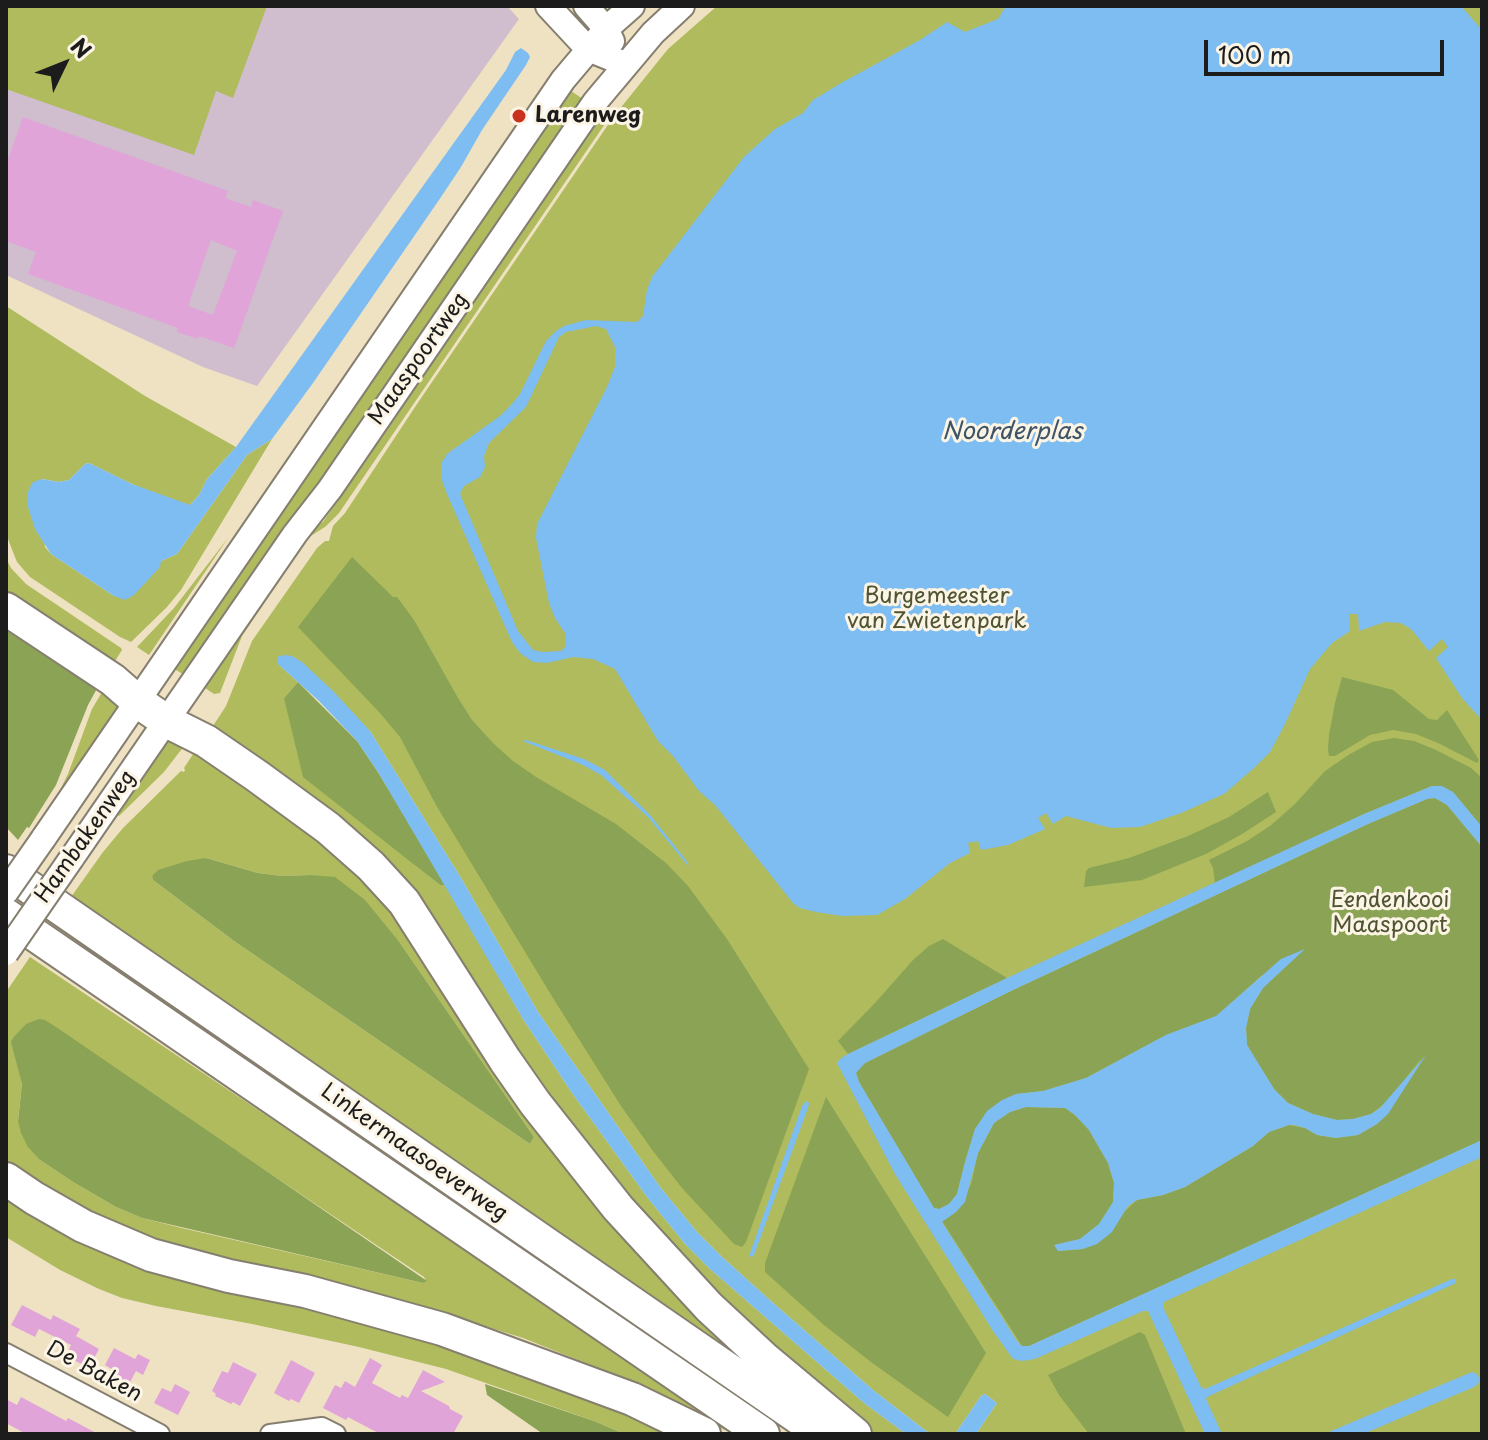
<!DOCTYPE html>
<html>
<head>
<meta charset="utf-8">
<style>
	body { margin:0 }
	#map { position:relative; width:1488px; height:1440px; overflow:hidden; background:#efe2c3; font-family:"Playpen Sans",sans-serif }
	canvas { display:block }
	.frame { position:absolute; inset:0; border:8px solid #1c1c1c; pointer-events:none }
	.north { position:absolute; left:24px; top:24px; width:80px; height:80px; -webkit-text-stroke:6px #fcf5e5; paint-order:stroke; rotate:47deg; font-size:22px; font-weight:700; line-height:32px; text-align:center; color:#1c1c1c }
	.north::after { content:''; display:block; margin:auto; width:28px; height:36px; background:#1c1c1c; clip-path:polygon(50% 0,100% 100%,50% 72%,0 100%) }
	.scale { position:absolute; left:1204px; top:40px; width:240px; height:36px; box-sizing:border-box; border:4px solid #1c1c1c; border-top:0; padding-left:10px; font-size:24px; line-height:28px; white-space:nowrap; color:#1c1c1c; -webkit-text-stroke:6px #fcf5e5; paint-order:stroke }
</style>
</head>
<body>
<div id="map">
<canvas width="1488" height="1440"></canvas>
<div class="frame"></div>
<div class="north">N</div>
<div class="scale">100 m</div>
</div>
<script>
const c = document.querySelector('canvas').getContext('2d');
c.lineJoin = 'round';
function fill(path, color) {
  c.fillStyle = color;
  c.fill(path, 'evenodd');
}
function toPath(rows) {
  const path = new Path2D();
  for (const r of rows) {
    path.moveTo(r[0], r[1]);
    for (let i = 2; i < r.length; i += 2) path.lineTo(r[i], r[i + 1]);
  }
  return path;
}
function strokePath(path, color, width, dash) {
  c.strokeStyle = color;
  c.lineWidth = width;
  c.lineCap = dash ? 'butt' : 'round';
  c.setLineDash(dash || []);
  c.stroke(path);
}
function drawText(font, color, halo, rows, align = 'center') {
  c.font = font + ' "Playpen Sans",sans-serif';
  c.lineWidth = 6;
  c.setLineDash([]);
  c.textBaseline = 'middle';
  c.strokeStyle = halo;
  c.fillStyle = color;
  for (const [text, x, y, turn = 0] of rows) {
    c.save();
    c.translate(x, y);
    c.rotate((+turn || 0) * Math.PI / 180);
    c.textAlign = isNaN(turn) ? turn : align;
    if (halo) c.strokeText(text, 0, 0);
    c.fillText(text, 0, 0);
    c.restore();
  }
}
const industrial = toPath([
	[6,6,507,6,519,19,257,386,203,367,6,275]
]);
const green = toPath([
	[6,6,267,6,233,98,216,91,194,155,6,89],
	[717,6,1482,6,1482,1434,976,1434,997,1403,985,1394,981,1396,955,1434,930,1434,873,1390,772,1302,721,1256,697,1232,660,1187,538,1012,461,878,370,731,278,664,298,682,284,698,415,865,440,885,446,885,523,1019,572,1093,647,1197,685,1244,710,1269,864,1403,906,1434,874,1434,744,1320,606,1181,467,978,209,732,226,706,252,641,317,548,325,541,329,541,333,526,345,513,417,404,614,116,668,49],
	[568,89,583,99,186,676,171,667],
	[597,109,609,118,339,513,325,527,309,537,301,546,304,534,323,522,422,378,425,359],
	[6,306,145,396,236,447,207,479,199,495,189,506,132,484,89,463,85,464,69,480,59,482,42,479,45,547,51,554,114,596,161,561,177,554,247,455,272,439,181,590,167,607,131,642,120,637,30,577,17,562,11,547,6,533],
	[228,538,149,655,137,647,174,608],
	[6,558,11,568,26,584,121,648,122,650,110,669,6,596],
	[279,571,281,578,242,636,220,693,214,694,202,686],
	[105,687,123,700,100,738,97,737,53,804,68,774,92,709],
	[168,733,188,741,164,772,119,816,114,811],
	[197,748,369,876,438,966,791,1391,71,897,103,852,123,828,181,771,184,772,185,770,184,768],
	[206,858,258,873,282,876,310,875,400,943,534,1137,530,1144,234,941,153,880,152,876],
	[30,957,485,1262,737,1434,720,1428,673,1403,588,1364,523,1338,459,1318,157,1246,6,1168,6,992],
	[18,1065,238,1152,424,1277,426,1281,423,1283,186,1229,142,1218,116,1207,73,1182,40,1160,18,1120,22,1084],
	[6,1189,370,1316,682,1434,624,1434,594,1421,446,1369,359,1347,252,1324,156,1306,122,1298,99,1289,60,1270,6,1237]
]);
const forest = toPath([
	[352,557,393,597,397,597,414,620,458,698,472,720,494,744,513,761,536,777,616,824,666,863,688,886,727,939,809,1069,746,1242,742,1247,734,1244,682,1188,653,1151,621,1106,553,998,436,805,400,737,380,713,298,627],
	[6,620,100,683,88,705,56,785,29,828,27,827,18,840,6,827],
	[1342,677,1393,690,1429,719,1437,720,1447,710,1479,760,1477,763,1440,744,1416,734,1393,730,1370,735,1335,756,1329,756,1328,750,1329,735,1335,703],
	[298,682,357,741,378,772,446,885,440,885,303,777,284,698],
	[1394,738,1414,741,1436,750,1471,768,1482,778,1482,827,1453,792,1432,786,1364,814,1215,883,1213,868,1209,860,1247,841,1270,826,1295,804,1325,771,1350,754,1372,742],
	[1268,792,1276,812,1242,834,1206,854,1142,880,1084,887,1086,871,1089,868,1129,858,1188,836,1229,817],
	[1435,798,1447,805,1482,847,1482,1140,1029,1346,1022,1346,942,1221,956,1212,971,1184,978,1153,987,1136,994,1123,1010,1112,1026,1107,1065,1108,1075,1115,1089,1130,1108,1163,1114,1183,1113,1202,1099,1224,1080,1239,1055,1245,1058,1251,1083,1249,1137,1200,1163,1195,1185,1187,1253,1146,1269,1132,1289,1125,1305,1128,1317,1135,1336,1138,1358,1135,1377,1124,1424,1055,1387,1102,1371,1114,1353,1119,1337,1120,1313,1114,1288,1103,1274,1089,1247,1045,1246,1028,1250,1009,1263,988,1279,971,1261,976,1217,1016,1166,1035,1086,1078,1043,1091,1016,1094,975,1129,965,1162,957,1194,949,1204,939,1209,934,1208,859,1082,856,1073,858,1069,865,1063,1013,990,1368,824,1427,799],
	[206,858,258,873,282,876,310,875,335,877,365,900,400,943,534,1137,530,1144,234,941,153,880,152,876,158,870,187,861],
	[943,939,1007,978,848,1054,838,1041,875,1003,913,960,929,946],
	[39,1019,45,1020,59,1029,427,1281,423,1283,142,1218,116,1207,73,1182,40,1160,28,1147,21,1133,18,1121,22,1084,11,1042,13,1038,26,1024],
	[826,1097,986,1353,948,1417,871,1362,824,1325,765,1272,765,1263],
	[1140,1332,1145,1335,1186,1434,1089,1434,1059,1395,1048,1375],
	[485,1384,594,1421,624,1434,543,1434,487,1395]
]);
const water = toPath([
	[1006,6,1461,6,1482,30,1482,720,1462,698,1436,658,1448,647,1442,639,1429,651,1411,629,1401,623,1385,622,1359,631,1358,614,1349,614,1350,631,1332,643,1310,669,1285,724,1270,752,1254,768,1224,794,1181,813,1140,827,1111,828,1066,816,1053,824,1046,813,1038,818,1045,829,1008,845,981,850,978,841,968,843,970,853,950,863,905,899,877,915,842,916,816,912,800,908,793,903,715,805,699,791,673,756,658,741,615,669,593,659,573,657,547,663,533,662,520,653,512,642,447,494,441,478,441,464,447,454,500,416,511,405,520,394,546,341,556,331,564,326,586,320,637,322,643,316,647,290,652,277,744,157,775,129,803,113,813,100,843,82,920,40,947,22,965,32,998,19],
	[596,326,606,329,615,347,615,367,607,387,537,524,536,538,549,603,555,618,565,633,566,640,566,646,561,651,543,652,533,650,518,631,460,494,464,486,480,477,485,467,484,456,489,443,526,407,559,337,566,332],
	[521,48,528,53,530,57,526,65,482,130,461,167,439,200,313,383,272,439,247,455,177,554,161,561,160,567,134,595,125,600,114,596,51,554,35,529,27,504,28,492,32,483,36,481,42,479,59,482,69,480,85,464,89,463,132,484,190,505,199,495,207,479,236,447,506,70,515,52],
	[284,655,292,656,302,662,334,692,370,731,461,878,538,1012,660,1187,697,1232,721,1256,772,1302,873,1390,930,1434,906,1434,864,1403,710,1269,685,1244,647,1197,572,1093,523,1019,378,772,357,741,319,701,278,664,277,657],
	[526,740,584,759,605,770,650,815,686,860,689,867,648,817,601,775,583,765,523,741],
	[1432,786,1442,786,1453,792,1482,827,1482,847,1447,805,1435,798,1427,799,1368,824,1013,990,865,1063,856,1073,859,1082,934,1208,939,1209,949,1204,957,1194,965,1162,975,1129,987,1111,1002,1100,1016,1094,1043,1091,1086,1078,1166,1035,1216,1016,1281,959,1305,949,1263,988,1250,1009,1246,1028,1247,1045,1274,1089,1288,1103,1313,1114,1337,1120,1353,1119,1371,1114,1380,1108,1426,1055,1388,1114,1377,1124,1358,1135,1336,1138,1317,1135,1305,1128,1294,1125,1289,1125,1269,1132,1253,1146,1185,1187,1163,1195,1137,1200,1128,1206,1112,1232,1097,1244,1083,1249,1058,1251,1054,1245,1080,1239,1099,1224,1113,1202,1114,1183,1108,1163,1089,1130,1075,1115,1065,1108,1026,1107,1010,1112,994,1123,978,1153,965,1202,956,1212,942,1222,1017,1341,1022,1346,1029,1346,1482,1140,1482,1157,1166,1301,1163,1303,1163,1307,1201,1387,1205,1389,1452,1279,1456,1279,1456,1283,1207,1397,1206,1399,1222,1434,1205,1434,1148,1311,1143,1311,1035,1359,1022,1361,1013,1359,993,1331,895,1174,837,1063,840,1059,848,1054,1007,978,1364,814],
	[806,1101,809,1103,808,1108,754,1255,752,1257,749,1256,802,1106],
	[1472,1372,1477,1374,1480,1379,1478,1384,1474,1387,1363,1434,1324,1434],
	[985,1394,997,1403,976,1434,955,1434,981,1396]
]);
const building = toPath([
	[23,117,228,191,225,198,251,207,253,200,283,211,234,348,199,336,198,339,177,332,178,328,28,274,36,252,6,241,6,165],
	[211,240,237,251,213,315,188,306],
	[22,1305,51,1320,53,1315,80,1329,76,1336,99,1349,89,1368,66,1356,71,1345,39,1329,35,1337,11,1325],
	[114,1348,135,1359,138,1354,150,1360,143,1375,136,1371,127,1388,110,1379,115,1371,105,1365],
	[370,1358,382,1365,372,1383,400,1398,402,1395,408,1398,423,1370,445,1382,421,1391,449,1406,450,1409,463,1416,453,1434,380,1434,348,1417,346,1420,323,1408,335,1385,341,1388,345,1381,355,1387],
	[291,1360,315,1373,299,1403,291,1399,289,1401,274,1393],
	[233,1362,257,1374,240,1406,233,1402,231,1404,215,1396,216,1394,212,1391,222,1371,228,1373],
	[175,1384,190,1392,178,1415,154,1403,162,1388,171,1392],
	[21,1397,66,1421,68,1418,98,1434,26,1434,6,1423,6,1399,17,1405]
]);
const street = toPath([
	[6,1353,160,1434],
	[270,1434,322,1427,336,1434]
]);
const secondary = toPath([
	[548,6,588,49,625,64],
	[586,6,606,29,612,41],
	[43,839,563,80,606,29,632,6],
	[71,859,295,534,330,489,595,102,653,33,682,6]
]);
const highway = toPath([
	[6,609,113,680,137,701,166,721,206,741,257,776,328,828,371,866,404,902,505,1060,535,1103,618,1208,709,1307,764,1358,855,1434],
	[6,871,822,1434],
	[6,915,763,1434],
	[6,1179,34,1198,83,1226,151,1255,229,1276,305,1291,442,1329,632,1399,704,1434]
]);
const secondaryBridge = toPath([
	[6,892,43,839],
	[6,953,71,859]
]);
const markers = [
	[519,116,8,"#c8321e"]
];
const poiNames = [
	["Larenweg",535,116]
];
const streetNames = [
	["Maaspoortweg",419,359,-55],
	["Hambakenweg",86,837,-55],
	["Linkermaasoeverweg",414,1153,35],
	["De Baken",94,1372,28]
];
const parkNames = [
	["Burgemeester",937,597],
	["van Zwietenpark",937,622],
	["Eendenkooi",1390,901],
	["Maaspoort",1390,926]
];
const waterNames = [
	["Noorderplas",1012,432]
];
fill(industrial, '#d0bdcd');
fill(green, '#afbb5d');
fill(forest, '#8ba354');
fill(water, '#7ebdf2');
fill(building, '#e0a4d8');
strokePath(street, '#867f70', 22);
strokePath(secondary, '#867f70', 28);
strokePath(highway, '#867f70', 36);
strokePath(street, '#fff', 18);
strokePath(secondary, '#fff', 24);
strokePath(highway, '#fff', 32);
strokePath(secondaryBridge, '#867f70', 28, []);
strokePath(secondaryBridge, '#fff', 24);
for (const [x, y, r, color] of markers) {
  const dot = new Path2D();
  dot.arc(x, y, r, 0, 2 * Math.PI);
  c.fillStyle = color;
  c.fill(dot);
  strokePath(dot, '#fcf5e5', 3);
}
drawText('bold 22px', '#1c1c1c', '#fcf5e5', poiNames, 'left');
drawText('22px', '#1c1c1c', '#fcf5e5', streetNames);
drawText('22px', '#4f5433', '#fcf5e5', parkNames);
drawText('italic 24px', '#3e5467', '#fcf5e5', waterNames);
</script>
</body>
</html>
